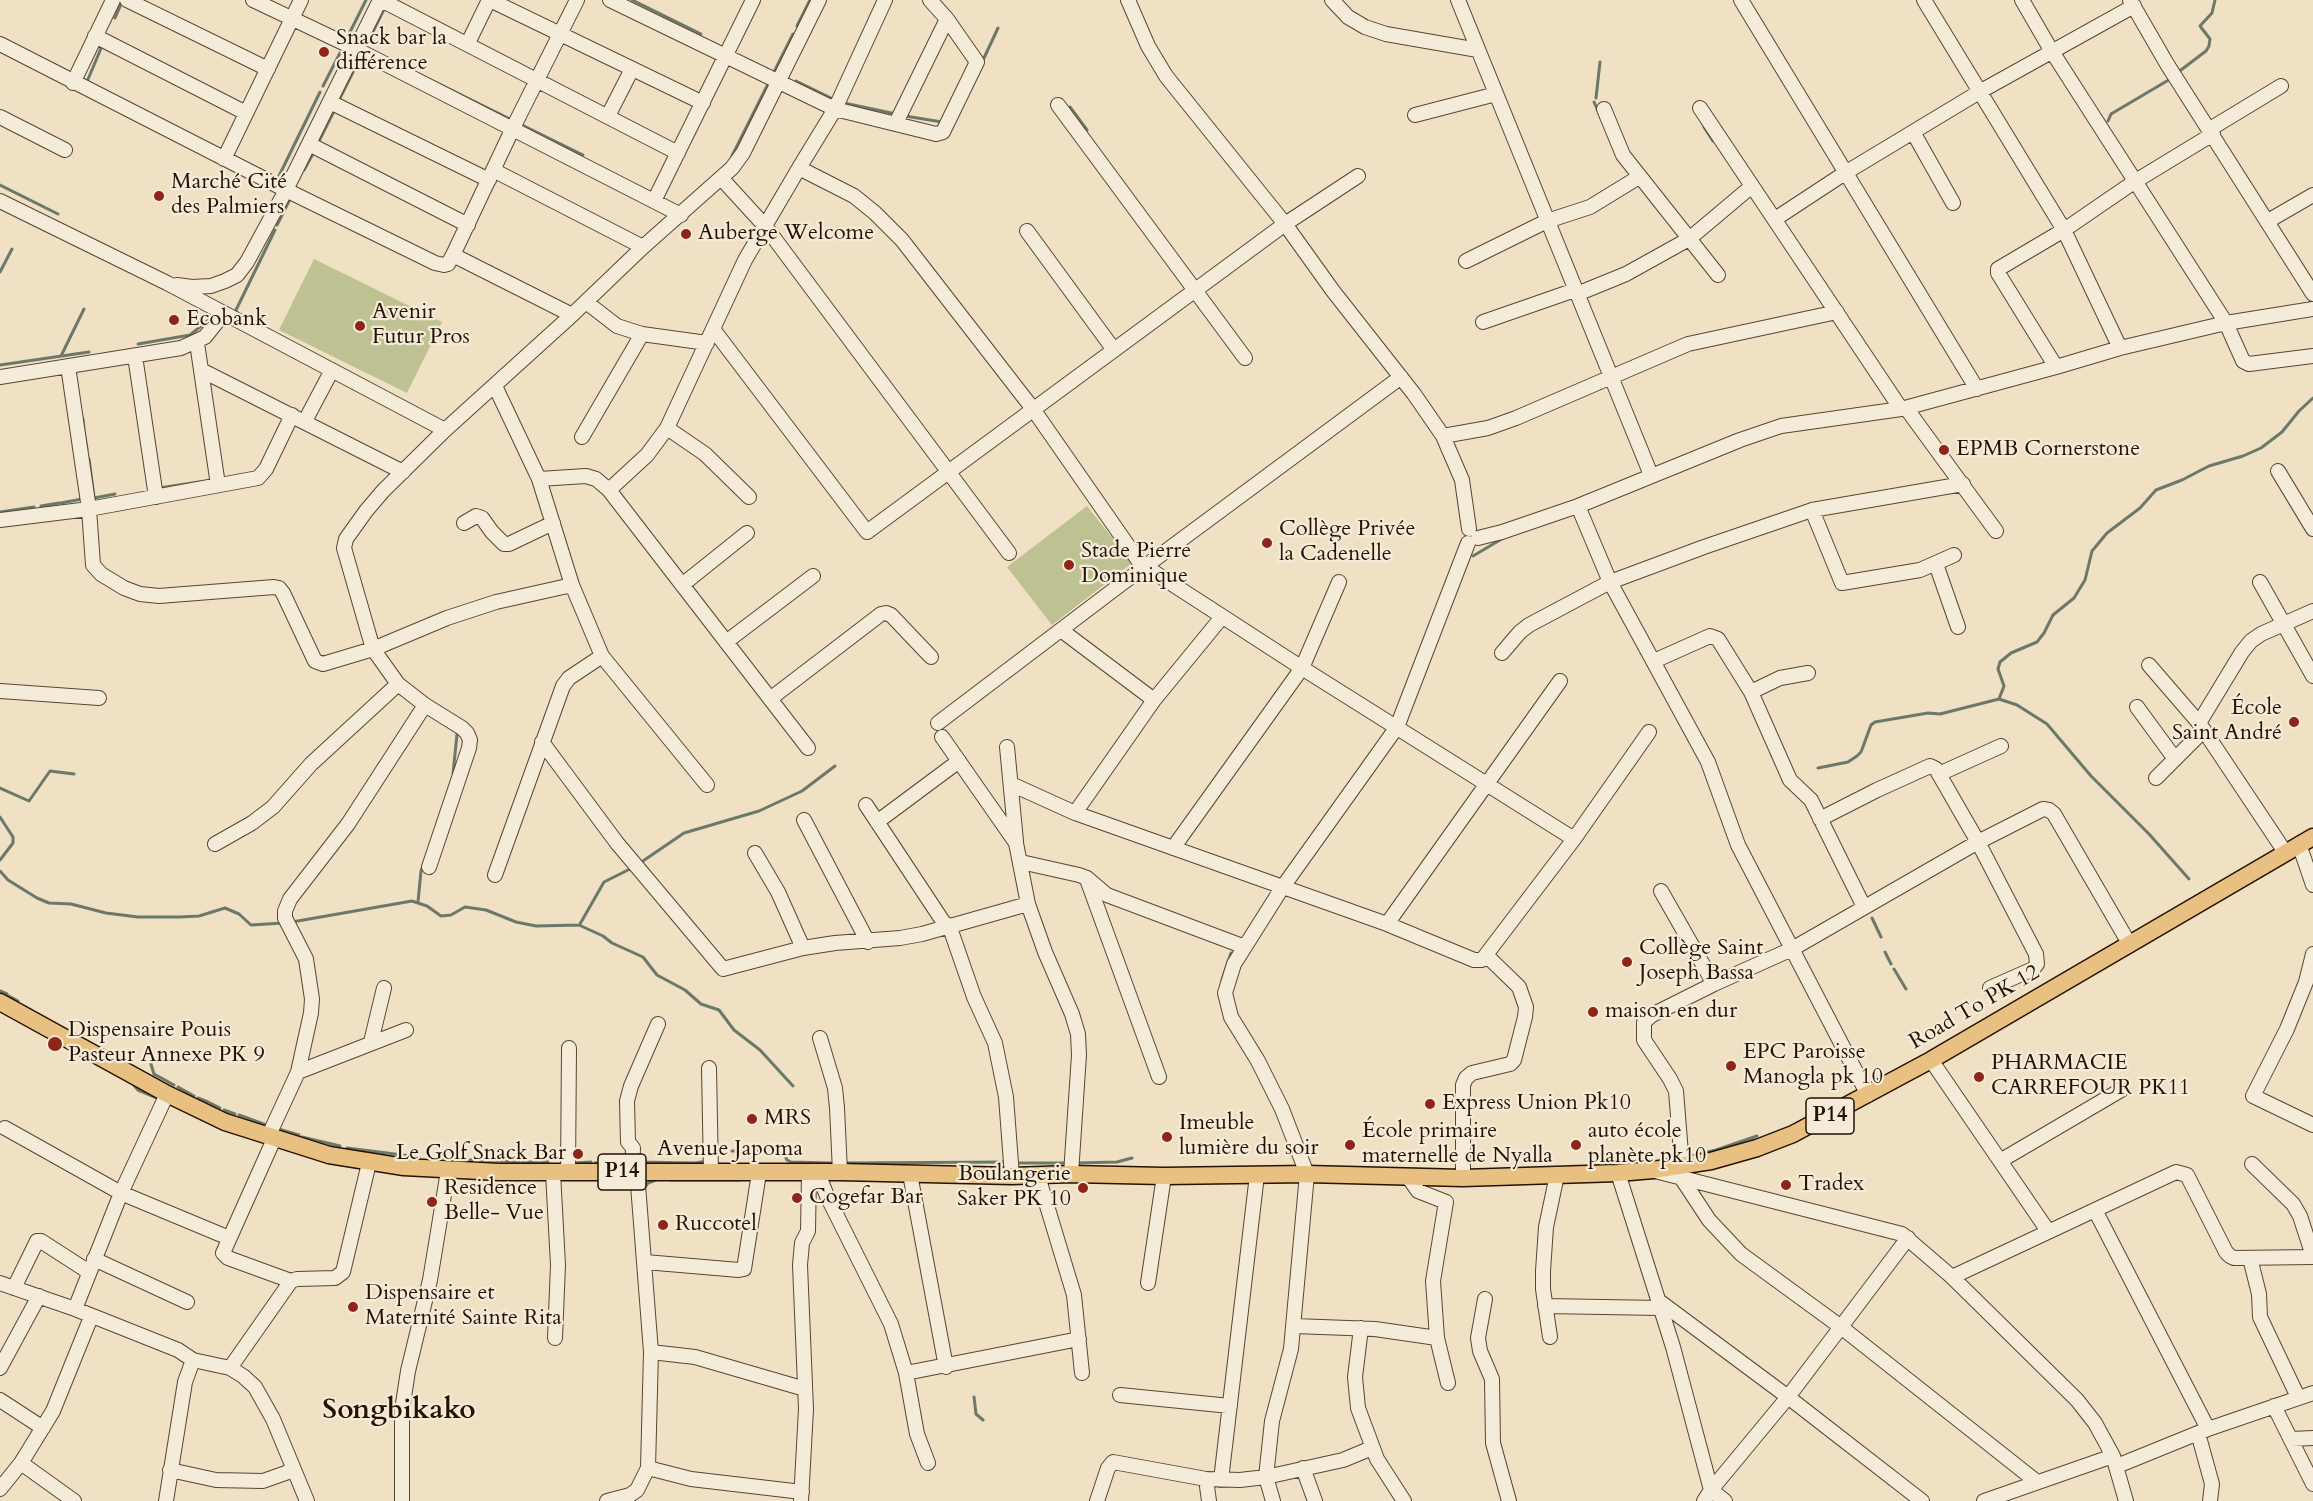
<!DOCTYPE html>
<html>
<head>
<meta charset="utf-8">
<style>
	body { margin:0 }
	canvas { display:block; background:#f0e0c4 }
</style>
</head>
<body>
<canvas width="2313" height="1501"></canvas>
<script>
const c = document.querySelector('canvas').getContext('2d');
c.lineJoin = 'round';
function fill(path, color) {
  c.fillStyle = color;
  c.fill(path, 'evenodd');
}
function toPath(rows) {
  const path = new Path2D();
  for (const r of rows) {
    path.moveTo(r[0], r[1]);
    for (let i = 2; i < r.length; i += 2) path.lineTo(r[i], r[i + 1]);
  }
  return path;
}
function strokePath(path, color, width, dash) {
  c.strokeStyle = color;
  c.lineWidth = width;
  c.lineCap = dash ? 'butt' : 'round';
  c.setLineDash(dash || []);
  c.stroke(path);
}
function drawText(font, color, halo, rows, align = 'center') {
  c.font = font + ' Cardo,serif';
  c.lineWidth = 4.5;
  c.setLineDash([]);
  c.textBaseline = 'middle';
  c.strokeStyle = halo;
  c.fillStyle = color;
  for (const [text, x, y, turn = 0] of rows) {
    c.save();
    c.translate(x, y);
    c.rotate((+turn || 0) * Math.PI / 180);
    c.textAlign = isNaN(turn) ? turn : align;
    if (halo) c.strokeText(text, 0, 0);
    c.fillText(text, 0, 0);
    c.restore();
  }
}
const green = toPath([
	[314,259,442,322,407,393,279,330],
	[1087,506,1132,563,1052,625,1007,567]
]);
const stream = toPath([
	[632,0,701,34],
	[115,18,122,2],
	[797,26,810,0],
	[347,38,366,0],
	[365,48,385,7],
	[981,59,984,58,998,28],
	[2177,73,2206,51,2209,46,2210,39,2200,26,2212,13,2215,0],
	[419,74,512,120],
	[773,74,793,34],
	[796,81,835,100],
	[86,84,102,46],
	[323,86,340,53],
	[1596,98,1600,62],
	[338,102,360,58],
	[1594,102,1602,120],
	[844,103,896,114],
	[1070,107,1087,130],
	[905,116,942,122],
	[2108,121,2111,114,2172,78],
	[520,124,583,155],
	[1704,127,1713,141,1717,142],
	[318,143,335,109],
	[732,156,769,82],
	[304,170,314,152],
	[277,180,320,92],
	[0,185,58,214],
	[277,225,291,197],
	[0,272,12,249],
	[237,312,235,312,275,230],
	[245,317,265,327],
	[138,344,190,335,210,319],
	[61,356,84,309],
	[0,365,89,352],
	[83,419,84,430],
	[84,432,87,449],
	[89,459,94,498,115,494],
	[159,488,212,480],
	[61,503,82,499],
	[41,506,59,503],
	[0,512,34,507],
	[1473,556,1505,537],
	[1999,699,2004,686,1998,669,2000,662,2011,653,2037,642,2044,633,2053,615,2074,598,2085,580,2092,551,2107,533,2140,508,2156,490,2182,480,2209,466,2243,456,2261,448,2282,432,2299,411,2313,398],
	[1818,768,1848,762,1857,756,1861,752,1871,725,1875,722,1928,713,1940,714,1999,699,2017,705,2047,724,2091,776,2149,834,2189,879],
	[453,774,457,734],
	[0,788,29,801,50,771,74,774],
	[0,817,13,837,13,843,0,860],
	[640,863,684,833,759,811,802,791,835,766],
	[0,871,8,880,37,898,49,903,71,904,106,913,138,917,180,917,199,916,225,908,239,914,251,925,283,923],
	[418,902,421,871,424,863],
	[1872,918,1881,937],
	[292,922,412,901,427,906,441,916,451,915,465,907,486,910,516,922,536,926,579,925,603,936,612,943,643,957,657,975,685,990,701,1004,719,1010,734,1030,760,1050,793,1086],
	[580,924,604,882,632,868],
	[1885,952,1891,964],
	[1894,969,1906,989],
	[1222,980,1231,953],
	[0,991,7,994],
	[9,996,18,1001],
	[150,1061,154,1074,174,1085],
	[132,1083,138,1090,157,1098],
	[178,1087,194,1096],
	[198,1098,208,1102],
	[210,1103,220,1108],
	[224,1110,235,1114],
	[239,1115,269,1126],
	[275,1128,299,1135],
	[302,1137,340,1146],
	[347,1148,419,1157],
	[732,1151,765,1151],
	[783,1152,787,1160,791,1162,831,1163],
	[1696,1155,1716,1150,1757,1136],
	[468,1160,480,1160],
	[483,1161,497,1161],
	[499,1161,519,1162],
	[522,1162,548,1162],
	[620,1162,629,1163],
	[637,1162,695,1163,708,1161],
	[574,1163,591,1162],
	[595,1163,615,1162],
	[843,1163,1006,1162],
	[1015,1163,1067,1163],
	[1076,1163,1117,1162,1132,1158],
	[671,1180,740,1180],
	[644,1188,648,1183,656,1180],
	[974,1397,976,1414,983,1420]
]);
const minor = toPath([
	[127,0,268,69],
	[253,0,356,49,681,215],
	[381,0,678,153],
	[490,0,703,103],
	[610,0,835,109,936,134,943,132,977,62,947,19],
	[1128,0,1148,46,1166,76,1285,224,1333,291,1414,394,1443,436,1462,480,1469,529],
	[1332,0,1348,17,1365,27,1386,34,1478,50],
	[1458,0,1651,475],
	[1741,0,1977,389],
	[1924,0,2064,230,2120,348],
	[2022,0,2051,50,2226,323,2243,361,2249,364,2313,356],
	[2130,0,2167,64,2313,294],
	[95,36,246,113],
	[468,43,489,0],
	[0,44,286,190,435,263,444,265,448,264,453,255,512,130,577,0],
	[73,83,113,0],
	[330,102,489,180],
	[1058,105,1245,358],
	[1700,108,1901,409],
	[1604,109,1623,155,1718,275],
	[1415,115,1496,94],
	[608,116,632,69],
	[0,117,65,150],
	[896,123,947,19,930,0],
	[2210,129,2281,86],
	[1913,132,1953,203],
	[309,144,468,225],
	[224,159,301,0],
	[799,168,835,109,885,0],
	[493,170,643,247],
	[722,179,765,226,1009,553],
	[0,201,167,283,445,430],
	[654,201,753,0],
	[1775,219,1845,173,1981,91,2134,6],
	[2268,221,2313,195],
	[1027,231,1114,350],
	[453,255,572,315],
	[1466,261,1547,221,1590,207,1639,177],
	[177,285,192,287,211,286,225,281,237,275,247,262,286,190,380,0],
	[1577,294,1626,274,1689,239,1752,186],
	[586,302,617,326,642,334,707,343],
	[1483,322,1575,290],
	[713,329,867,532,1285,224,1358,176],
	[197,343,218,485],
	[135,356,156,497],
	[68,366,89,509,93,565,101,574,124,588,140,594,159,596,274,587,279,588,283,593,315,661,323,664,373,649,447,618,496,602,572,585],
	[2056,367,1998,273,1998,269,2064,230,2134,182,2213,134],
	[201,370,403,472],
	[0,377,181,348,205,337,224,313],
	[495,386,539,479,572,585,602,656,707,785],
	[1906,408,1996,531],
	[305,421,332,370],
	[667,428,705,454,749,497],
	[1443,436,1488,428,1516,418,1688,344,1837,312],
	[582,437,642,334],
	[2278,471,2313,529],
	[539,479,586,476,596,479,609,490,808,748],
	[609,490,647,455,667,428,745,260,799,168,854,196,875,213,902,240,1033,409,1138,560,1146,567,1302,668,1574,839],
	[1578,506,1610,582,1708,762,1738,845,1868,1095],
	[1812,510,1842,583,1920,570,1954,555],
	[0,520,89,509,258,478,266,469,292,415],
	[464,523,476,516,482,518,492,532,504,544,509,544,553,523],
	[1478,538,1502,532,1578,506,1740,440,1781,426,1901,409,2056,367,2120,348,2226,323,2313,309],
	[1936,564,1958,627],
	[2260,582,2313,676],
	[682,585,747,533],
	[1222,617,1154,700,1075,813,1387,924,1474,960,1482,960,1574,839,1649,732],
	[1061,630,1154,700],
	[726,642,813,576],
	[1502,653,1520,632,1529,625,1610,582,1704,547,1812,510,1963,484],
	[1654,661,1710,636,1718,639,1751,692,1790,780,1811,800,1864,907],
	[2149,665,2199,723,2285,852],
	[0,691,99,698],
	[1751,692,1780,678,1808,673],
	[770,699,881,614,886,613,891,615,931,657],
	[2137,707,2175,759],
	[938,723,1116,588,1401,377],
	[2199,723,2242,652,2251,641,2261,634,2313,611],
	[942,737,1016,843,1028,904,1045,952,1072,1014,1078,1034,1079,1055,1071,1174],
	[542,742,617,843,723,969,803,948,835,943,900,938,922,934,1028,904],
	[1007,747,1016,841],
	[1939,774,2001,746],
	[2156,778,2204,730],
	[1011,784,1075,813],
	[866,805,946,926],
	[1820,819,1877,790,1930,766,1936,769,1978,842,2036,954,2037,964,2033,969,1990,988],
	[804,820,868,942],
	[877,822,959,761],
	[215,844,252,823,273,807,311,764,398,684],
	[2299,844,2313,885],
	[1173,848,1302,668,1339,582],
	[755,853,778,892,803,948],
	[1021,862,1079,875,1087,878,1107,895,1245,947],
	[429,867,469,748,470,740,467,733,462,728,425,705,398,684,373,649,344,548,346,539,366,511,383,491,445,430,572,315,643,247,732,168,743,153,819,0],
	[495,875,563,686,569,678,602,656],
	[1088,882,1159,1077],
	[1661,891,1714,984],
	[1387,924,1560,681],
	[949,925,974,997,995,1043,1006,1097,1012,1176],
	[2313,954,2306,982,2287,1029,2253,1096,2313,1125],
	[820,1038,835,1088,837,1108,840,1172],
	[371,1042,384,988],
	[1931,1060,2048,1231],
	[709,1068,711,1173],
	[298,1072,406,1030],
	[5,1128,121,1193,229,1238],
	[268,1137,298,1072,311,1013,312,999,306,959,285,918,285,911,290,899,348,824,425,705],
	[274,1139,223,1253,228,1258,291,1281],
	[2000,1161,2121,1090],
	[2252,1164,2293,1204,2300,1216,2313,1256],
	[1682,1166,1676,1091,1670,1079,1644,1040,1644,1022,1652,1015,1714,984,1792,949,1978,842,2043,809,2049,810,2054,814,2130,945],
	[1655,1171,1902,1234,1952,1277,2077,1400,2095,1423,2113,1456,2126,1501],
	[632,1172,633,1148,628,1142,627,1101,631,1086,658,1024],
	[553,1173,558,1265,555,1338],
	[568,1173,569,1048],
	[818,1173,827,1196,891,1324,906,1373,917,1434,928,1463],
	[1618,1173,1673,1347,1711,1490,1725,1501],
	[910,1174,946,1367],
	[1038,1176,1074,1295,1082,1373],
	[1408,1177,1418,1191,1446,1202,1433,1281,1437,1338,1448,1383],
	[1463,1178,1463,1085,1466,1078,1472,1073,1510,1064,1514,1060,1525,1017,1526,1007,1519,987,1486,955],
	[1682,1179,1709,1220,1741,1254,1841,1327,2037,1482],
	[2095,1210,2208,1429],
	[2250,1258,2259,1294,2260,1317,2298,1397],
	[94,1259,187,1302],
	[645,1262,739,1270,744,1269,759,1173],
	[1952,1277,2176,1172,2187,1175,2226,1252,2230,1256,2234,1258,2313,1257],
	[0,1283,75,1309,178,1350,193,1360,230,1368,243,1376,255,1387,273,1419,307,1501],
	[1148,1283,1164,1176],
	[14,1288,37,1241,41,1241,89,1272],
	[1485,1299,1478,1338,1480,1351,1492,1379,1493,1443,1509,1501],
	[1659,1301,1788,1397,1922,1501],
	[1545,1306,1661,1308],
	[75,1309,121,1193,167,1094],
	[1294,1326,1375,1329,1437,1338],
	[1361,1328,1355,1377,1358,1408,1377,1459,1404,1501],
	[1550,1337,1543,1289,1543,1271,1546,1227,1557,1175],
	[651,1352,695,1357,805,1389],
	[0,1368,39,1296],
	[230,1368,291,1281,297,1279,335,1278,343,1272,369,1163],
	[906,1373,1079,1339],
	[1120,1395,1230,1406],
	[0,1400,43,1428],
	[2274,1406,2313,1484],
	[2198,1433,2212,1484,2210,1501],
	[2292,1439,2313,1438],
	[21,1463,74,1501],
	[2117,1466,2208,1429,2313,1393],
	[648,1468,691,1479,802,1492],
	[1303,1468,1315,1501],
	[170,1470,216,1480,263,1481,294,1470],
	[1206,1479,1209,1501],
	[1221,1480,1257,1175],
	[0,1489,21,1463,53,1411,91,1317],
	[166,1501,185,1382,193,1360],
	[402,1501,402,1410,408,1371,430,1280,448,1171],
	[607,1501,630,1495,637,1490,648,1468,651,1352,637,1172],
	[801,1501,806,1409,800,1265,802,1243,808,1231,809,1173],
	[1097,1501,1108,1468,1113,1462,1206,1479,1240,1480,1266,1477,1343,1460,1372,1448],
	[1273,1501,1266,1477,1272,1421,1291,1349,1307,1174,1282,1109,1258,1061,1231,1017,1225,993,1234,964,1282,888,1397,727,1468,543],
	[1704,1501,1711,1490,1788,1397,1908,1238],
	[1984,1501,2113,1456]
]);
const major = toPath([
	[0,1002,167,1094,225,1122,329,1155,404,1167,499,1172,840,1172,1012,1176,1071,1174,1164,1176,1307,1174,1463,1178,1618,1173,1653,1170,1711,1161,1757,1148,1793,1134,1931,1060,2313,837]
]);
const markers = [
	[324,52,6,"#8f2418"],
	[159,196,6,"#8f2418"],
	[686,234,6,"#8f2418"],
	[174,320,6,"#8f2418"],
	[360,326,6,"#8f2418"],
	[1944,450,6,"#8f2418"],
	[1267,543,6,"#8f2418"],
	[1069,565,6,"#8f2418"],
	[2294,722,6,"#8f2418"],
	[1627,962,6,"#8f2418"],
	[1593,1012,6,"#8f2418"],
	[55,1044,8,"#8f2418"],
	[1731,1066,6,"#8f2418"],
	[1979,1077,6,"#8f2418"],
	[1430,1104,6,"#8f2418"],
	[752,1119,6,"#8f2418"],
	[1167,1137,6,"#8f2418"],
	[1350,1145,6,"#8f2418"],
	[1576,1145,6,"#8f2418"],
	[578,1154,6,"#8f2418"],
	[1786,1185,6,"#8f2418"],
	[1083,1188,6,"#8f2418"],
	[797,1198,6,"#8f2418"],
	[432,1202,6,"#8f2418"],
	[663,1225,6,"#8f2418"],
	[353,1307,6,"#8f2418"]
];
const shields = [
	[1830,1116,48],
	[622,1172,48]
];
const shieldNames = [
	["P14",1830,1116],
	["P14",622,1172]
];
const poiNames = [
	["Snack bar la",336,39],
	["différence",336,64],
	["Marché Cité",171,183],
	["des Palmiers",171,208],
	["Auberge Welcome",698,234],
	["Avenir",372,313],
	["Futur Pros",372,338],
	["Ecobank",186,320],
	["EPMB Cornerstone",1956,450],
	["Collège Privée",1279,530],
	["la Cadenelle",1279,555],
	["Stade Pierre",1081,552],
	["Dominique",1081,577],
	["École",2282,709,"right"],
	["Saint André",2282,734,"right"],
	["Collège Saint",1639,949],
	["Joseph Bassa",1639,974],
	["maison en dur",1605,1012],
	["Dispensaire Pouis",68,1031],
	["Pasteur Annexe PK 9",68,1056],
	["EPC Paroisse",1743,1053],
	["Manogla pk 10",1743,1078],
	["PHARMACIE",1991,1064],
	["CARREFOUR PK11",1991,1089],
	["Express Union Pk10",1442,1104],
	["MRS",764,1119],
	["Imeuble",1179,1124],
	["lumière du soir",1179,1149],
	["École primaire",1362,1132],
	["maternelle de Nyalla",1362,1157],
	["auto école",1588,1132],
	["planète pk10",1588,1157],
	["Le Golf Snack Bar",566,1154,"right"],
	["Boulangerie",1071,1175,"right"],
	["Saker PK 10",1071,1200,"right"],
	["Tradex",1798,1185],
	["Residence",444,1189],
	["Belle- Vue",444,1214],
	["Cogefar Bar",809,1198],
	["Ruccotel",675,1225],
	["Dispensaire et",365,1294],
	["Maternité Sainte Rita",365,1319]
];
const streetNames = [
	["Road To PK 12",1975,1008,-30],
	["Avenue Japoma",730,1150]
];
const districtNames = [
	["Songbikako",399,1412]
];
fill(green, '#bec191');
strokePath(stream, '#6c796a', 3);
strokePath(minor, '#584632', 16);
strokePath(major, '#261201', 19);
strokePath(minor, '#f5ebd9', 14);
strokePath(major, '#e8c082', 16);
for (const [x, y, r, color] of markers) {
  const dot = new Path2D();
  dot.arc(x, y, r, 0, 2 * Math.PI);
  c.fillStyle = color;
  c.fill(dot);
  strokePath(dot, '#f5ebd9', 2);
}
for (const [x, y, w] of shields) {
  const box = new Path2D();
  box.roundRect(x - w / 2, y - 18, w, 36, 4.5);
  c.fillStyle = '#f5ebd9';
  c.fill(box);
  strokePath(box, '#261201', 1.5);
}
drawText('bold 21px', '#261201', null, shieldNames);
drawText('22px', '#261201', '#f5ebd9', poiNames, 'left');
drawText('22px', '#261201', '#f5ebd9', streetNames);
drawText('bold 28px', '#261201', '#f5ebd9', districtNames);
</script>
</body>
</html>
